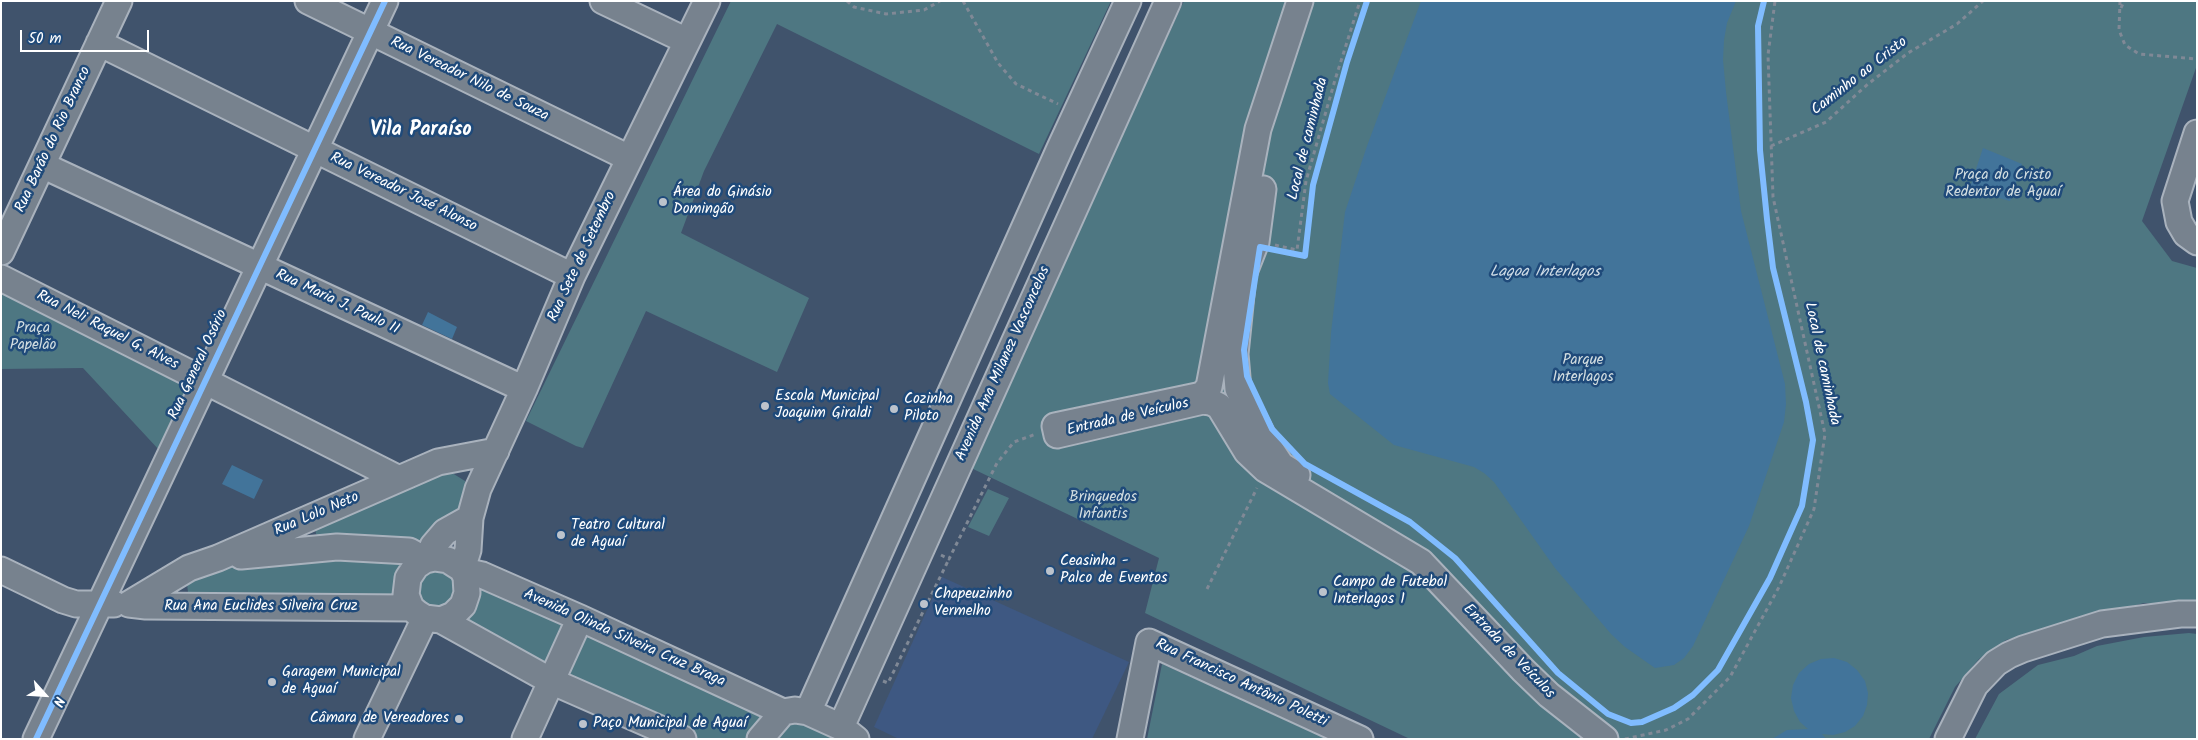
<!DOCTYPE html>
<html>
<head>
<meta charset="utf-8">
<style>
	body { margin:0 }
	#map { position:relative; width:2198px; height:740px; overflow:hidden; background:#40536c; font-family:Kalam,sans-serif }
	canvas { display:block }
	.frame { position:absolute; inset:0; border:2px solid #fff; pointer-events:none }
	.north { position:absolute; left:20px; top:670px; width:50px; height:50px; -webkit-text-stroke:4px #1f4a7a; paint-order:stroke; rotate:116deg; font-size:14px; font-weight:700; line-height:20px; text-align:center; color:#fff }
	.north::after { content:''; display:block; margin:auto; width:18px; height:22px; background:#fff; clip-path:polygon(50% 0,100% 100%,50% 72%,0 100%) }
	.scale { position:absolute; left:20px; top:30px; width:129px; height:22px; box-sizing:border-box; border:2px solid #fff; border-top:0; padding-left:6px; font-size:15px; line-height:18px; white-space:nowrap; color:#fff; -webkit-text-stroke:4px #1f4a7a; paint-order:stroke }
</style>
</head>
<body>
<div id="map">
<canvas width="2198" height="740"></canvas>
<div class="frame"></div>
<div class="north">N</div>
<div class="scale">50 m</div>
</div>
<script>
const c = document.querySelector('canvas').getContext('2d');
c.lineJoin = 'round';
function fill(path, color) {
  c.fillStyle = color;
  c.fill(path, 'evenodd');
}
function toPath(rows) {
  const path = new Path2D();
  for (const r of rows) {
    path.moveTo(r[0], r[1]);
    for (let i = 2; i < r.length; i += 2) path.lineTo(r[i], r[i + 1]);
  }
  return path;
}
function strokePath(path, color, width, dash) {
  c.strokeStyle = color;
  c.lineWidth = width;
  c.lineCap = dash ? 'butt' : 'round';
  c.setLineDash(dash || []);
  c.stroke(path);
}
function drawText(font, color, halo, rows, align = 'center') {
  c.font = font + ' Kalam,sans-serif';
  c.lineWidth = 5;
  c.setLineDash([]);
  c.textBaseline = 'middle';
  c.strokeStyle = halo;
  c.fillStyle = color;
  for (const [text, x, y, turn = 0] of rows) {
    c.save();
    c.translate(x, y);
    c.rotate((+turn || 0) * Math.PI / 180);
    c.textAlign = isNaN(turn) ? turn : align;
    if (halo) c.strokeText(text, 0, 0);
    c.fillText(text, 0, 0);
    c.restore();
  }
}
const built = toPath([
	[942,577,1129,662,1092,739,899,739,874,727]
]);
const green = toPath([
	[731,1,1111,1,1039,154,777,24,704,171,681,233,809,298,777,372,646,311,583,448,576,446,526,421],
	[1184,1,2197,1,2197,65,2142,221,2172,261,2197,268,2197,605,2144,603,2006,640,1979,659,1955,687,1929,739,1410,739,1145,613,1159,558,969,467],
	[1,287,193,383,160,451,83,368,1,369],
	[449,471,465,481,469,493,463,515,443,529,412,545,323,540,316,534,315,525],
	[988,489,1009,498,989,536,968,527],
	[407,553,405,605,191,601,188,592,187,584,218,560],
	[417,569,458,571,461,604,426,615,410,580],
	[474,577,779,712,757,739,692,739,463,625,473,610],
	[2189,633,2197,634,2197,739,1975,739,1999,694,2038,665,2074,656,2097,646,2144,637],
	[1162,664,1328,739,1147,739],
	[784,714,853,739,762,739]
]);
const water = toPath([
	[1421,1,1736,1,1727,23,1724,40,1723,60,1726,92,1741,211,1785,384,1786,404,1784,422,1749,526,1693,646,1684,658,1674,665,1655,668,1625,647,1611,634,1555,568,1494,482,1484,473,1474,467,1394,445,1330,394,1328,383,1331,333,1345,212,1367,146],
	[1983,148,2022,164,2010,201,1969,190],
	[428,312,457,327,452,339,422,325],
	[232,465,263,480,254,499,222,484],
	[1834,658,1847,662,1857,670,1865,681,1868,693,1867,705,1863,716,1855,726,1845,732,1833,735,1822,734,1826,739,1772,739,1787,730,1808,729,1800,722,1794,711,1791,698,1793,685,1799,673,1809,664,1821,659]
]);
const path = toPath([
	[847,1,854,7,886,14,924,10,940,1],
	[963,1,998,63,1016,84,1058,104],
	[2120,1,2119,30,2125,45,2139,54,2197,59],
	[2121,8,2124,1],
	[1771,146,1826,122,1868,84,1908,53,1957,24,1983,1],
	[1275,245,1297,250,1306,181,1335,80,1360,1],
	[941,555,949,559,997,463,1014,442,1036,434],
	[1207,589,1257,488],
	[883,681,888,683,949,559],
	[1625,739,1666,730,1688,719,1730,677,1779,587,1814,509,1825,434,1773,197,1768,55,1775,1]
]);
const minor = toPath([
	[308,1,629,158],
	[603,1,687,41],
	[1300,1,1258,129,1209,387,1202,395,1055,426,1057,435,1203,401,1211,402,1219,406,1247,452,1265,469,1421,562,1523,670,1549,695,1605,739],
	[99,43,572,276],
	[2197,133,2175,201,2179,222,2186,234,2197,242],
	[42,165,524,389],
	[1263,189,1256,242,1243,275,1235,354,1238,389,1267,444,1281,465,1297,475],
	[1,252,119,1],
	[1,278,399,479],
	[241,556,337,547,409,551,425,560],
	[434,558,448,560,462,569,466,577,467,593,463,605,453,615,441,620,425,618,417,613,411,608,406,595,408,578,416,566,425,560,434,558],
	[429,559,433,546,445,532,470,518],
	[462,569,468,550,470,518,478,489,524,389,572,276,707,1],
	[1,570,63,600,76,604,114,604],
	[464,571,482,575,580,618,783,712],
	[411,608,146,606,129,604,189,568,218,558,438,462,496,451],
	[441,620,551,681,683,739],
	[808,712,1060,148,1128,1],
	[841,727,1168,1],
	[36,739,385,1],
	[367,739,425,618],
	[525,739,580,618],
	[760,739,783,712,795,710,808,712,841,727,856,739],
	[1130,739,1149,642,1360,739],
	[1948,739,1975,685,1996,663,2009,655,2023,649,2102,624,2180,614,2197,614]
]);
const cycleway = toPath([
	[1367,1,1347,62,1313,185,1305,256,1260,247,1244,350,1247,376,1272,429,1305,464,1410,522,1455,558,1558,673,1608,714,1631,723,1642,722,1674,708,1693,695,1718,670,1770,578,1802,506,1813,440,1806,402,1773,268,1767,219,1760,150,1758,26,1764,1],
	[36,739,385,1]
]);
const markers = [
	[663,202,5,"#bcc3cc"],
	[765,406,5,"#bcc3cc"],
	[894,409,5,"#bcc3cc"],
	[561,535,5,"#bcc3cc"],
	[1050,571,5,"#bcc3cc"],
	[1323,592,5,"#bcc3cc"],
	[924,604,5,"#bcc3cc"],
	[272,682,5,"#bcc3cc"],
	[459,719,5,"#bcc3cc"],
	[583,724,5,"#bcc3cc"]
];
const streetNames = [
	["Caminho ao Cristo",1860,77,-38],
	["Rua Vereador Nilo de Souza",469,80,26],
	["Local de caminhada",1309,139,-76],
	["Rua Barão do Rio Branco",54,140,-65],
	["Rua Vereador José Alonso",403,193,26],
	["Rua Sete de Setembro",583,257,-65],
	["Rua Maria J. Paulo II",337,303,25],
	["Rua Neli Raquel G. Alves",107,331,27],
	["Avenida Ana Milanez Vasconcelos",1004,364,-66],
	["Local de caminhada",1821,364,78],
	["Rua General Osório",199,365,-65],
	["Entrada de Veículos",1128,418,-13],
	["Rua Lolo Neto",317,515,-23],
	["Rua Ana Euclides Silveira Cruz",261,607],
	["Avenida Olinda Silveira Cruz Braga",624,639,24],
	["Entrada de Veículos",1508,652,46],
	["Rua Francisco Antônio Poletti",1241,684,25]
];
const parkNames = [
	["Praça do Cristo",2003,176],
	["Redentor de Aguaí",2003,193],
	["Praça",33,329],
	["Papelão",33,346],
	["Parque",1583,361],
	["Interlagos",1583,378],
	["Brinquedos",1103,498],
	["Infantis",1103,515]
];
const poiNames = [
	["Área do Ginásio",673,193],
	["Domingão",673,210],
	["Escola Municipal",775,397],
	["Joaquim Giraldi",775,414],
	["Cozinha",904,400],
	["Piloto",904,417],
	["Teatro Cultural",571,526],
	["de Aguaí",571,543],
	["Ceasinha -",1060,562],
	["Palco de Eventos",1060,579],
	["Campo de Futebol",1333,583],
	["Interlagos 1",1333,600],
	["Chapeuzinho",934,595],
	["Vermelho",934,612],
	["Garagem Municipal",282,673],
	["de Aguaí",282,690],
	["Câmara de Vereadores",449,719,"right"],
	["Paço Municipal de Aguaí",593,724]
];
const waterNames = [
	["Lagoa Interlagos",1545,273]
];
const districtNames = [
	["Vila Paraíso",421,132]
];
fill(built, '#3e5882');
fill(green, '#4e7782');
fill(water, '#42749a');
strokePath(minor, '#a9b2bd', 29);
strokePath(path, '#808996', 3, [4, 4]);
strokePath(minor, '#77828e', 25);
strokePath(cycleway, '#80bcff', 6);
for (const [x, y, r, color] of markers) {
  const dot = new Path2D();
  dot.arc(x, y, r, 0, 2 * Math.PI);
  c.fillStyle = color;
  c.fill(dot);
  strokePath(dot, '#1f4a7a', 2);
}
drawText('15px', '#fff', '#1f4a7a', streetNames);
drawText('15px', '#d3dee1', '#1f4a7a', parkNames);
drawText('15px', '#fff', '#1f4a7a', poiNames, 'left');
drawText('italic 16px', '#d0dde7', '#1f4a7a', waterNames);
drawText('bold 20px', '#fff', '#1f4a7a', districtNames);
</script>
</body>
</html>
